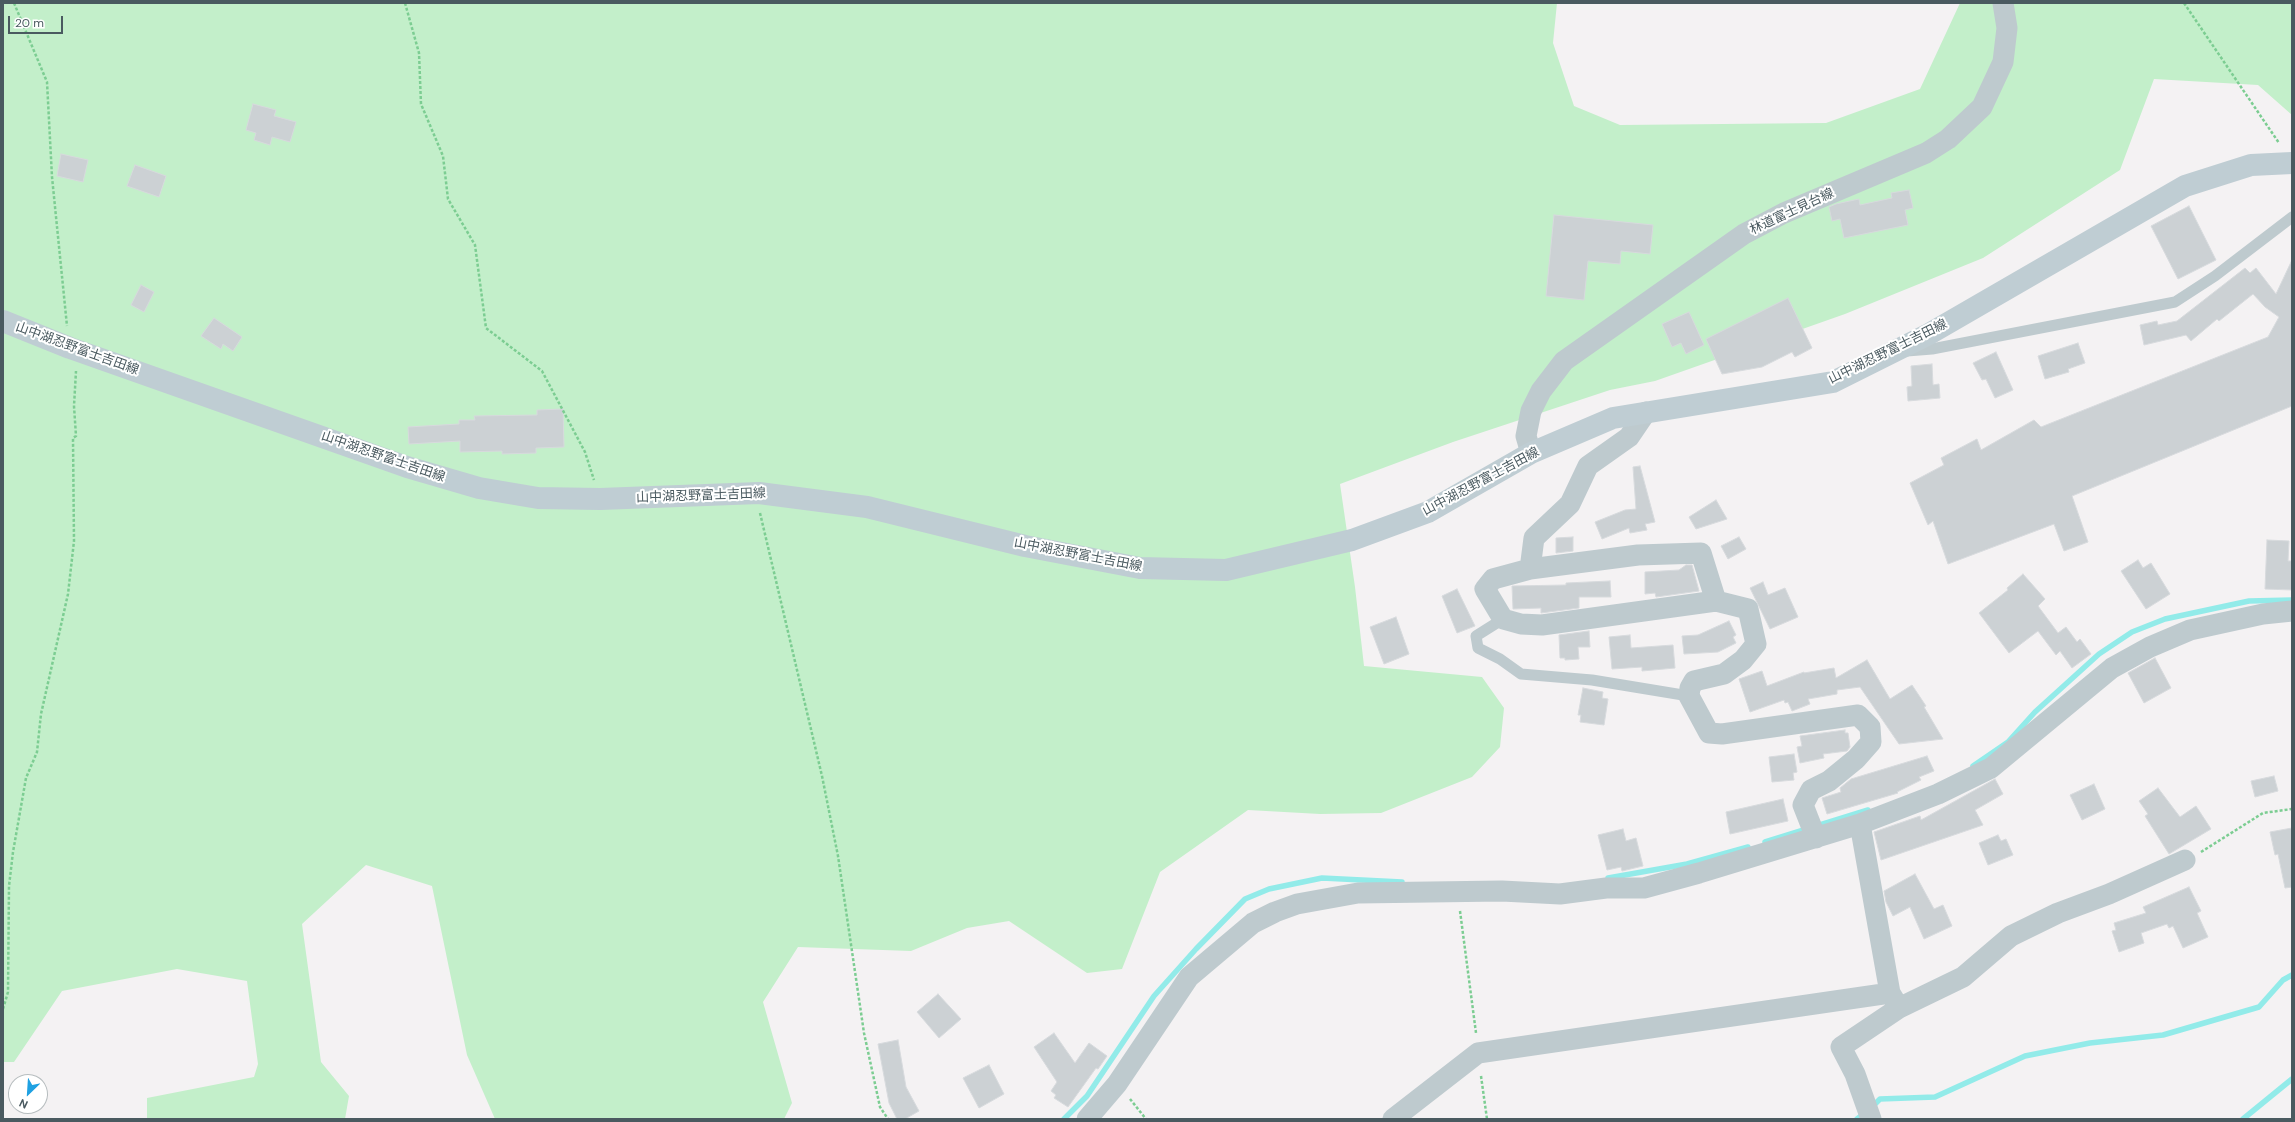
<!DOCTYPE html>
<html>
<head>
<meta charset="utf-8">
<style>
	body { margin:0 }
	#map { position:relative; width:2295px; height:1122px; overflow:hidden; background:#f4f2f3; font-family:"DM Sans",sans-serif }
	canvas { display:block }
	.frame { position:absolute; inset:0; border:4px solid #4a5a60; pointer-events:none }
	.north { position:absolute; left:8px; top:1074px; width:40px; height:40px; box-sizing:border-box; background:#fff; border:1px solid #b7bdbf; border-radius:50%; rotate:205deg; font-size:11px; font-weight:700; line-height:16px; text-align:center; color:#4a5a60 }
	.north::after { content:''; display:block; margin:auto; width:14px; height:18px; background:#1fa1e2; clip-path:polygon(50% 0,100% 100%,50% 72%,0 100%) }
	.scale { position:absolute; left:8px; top:16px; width:55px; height:18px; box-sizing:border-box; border:2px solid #4a5a60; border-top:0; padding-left:5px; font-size:12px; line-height:14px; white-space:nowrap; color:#4a5a60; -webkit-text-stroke:3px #fff; paint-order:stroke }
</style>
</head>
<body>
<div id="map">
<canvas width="2295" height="1122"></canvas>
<div class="frame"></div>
<div class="north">N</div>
<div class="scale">20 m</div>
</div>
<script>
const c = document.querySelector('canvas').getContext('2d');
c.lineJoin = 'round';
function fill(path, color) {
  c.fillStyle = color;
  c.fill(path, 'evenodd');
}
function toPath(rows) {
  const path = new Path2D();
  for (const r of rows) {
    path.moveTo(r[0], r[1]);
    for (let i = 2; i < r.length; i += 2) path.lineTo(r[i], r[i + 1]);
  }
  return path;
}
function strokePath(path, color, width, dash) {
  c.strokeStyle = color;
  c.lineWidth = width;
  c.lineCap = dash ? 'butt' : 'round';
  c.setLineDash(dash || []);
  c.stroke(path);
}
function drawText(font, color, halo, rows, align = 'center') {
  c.font = font + ' "DM Sans","Noto Sans JP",sans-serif';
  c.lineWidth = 4;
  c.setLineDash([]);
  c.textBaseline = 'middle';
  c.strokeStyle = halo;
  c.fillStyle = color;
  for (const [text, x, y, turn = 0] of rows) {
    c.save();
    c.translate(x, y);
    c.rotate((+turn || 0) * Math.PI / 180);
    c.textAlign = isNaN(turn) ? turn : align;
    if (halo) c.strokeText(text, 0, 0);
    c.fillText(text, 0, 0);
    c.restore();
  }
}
const green = toPath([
	[3,3,1557,3,1553,43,1574,106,1620,125,1826,123,1920,89,1960,3,2292,3,2292,115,2258,85,2154,79,2120,170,1983,258,1845,314,1655,381,1610,390,1453,442,1340,484,1355,587,1364,666,1482,677,1504,708,1500,747,1472,777,1381,813,1320,814,1248,810,1160,872,1122,969,1087,973,1009,921,967,928,911,951,798,947,763,1002,792,1103,784,1119,495,1119,467,1055,432,886,366,865,302,924,321,1062,349,1096,345,1119,147,1119,147,1098,254,1077,258,1064,247,981,177,969,62,991,14,1062,3,1062]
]);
const stream = toPath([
	[1973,766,2008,742,2035,712,2099,654,2132,632,2165,619,2249,601,2292,600],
	[1765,842,1868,810],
	[1608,878,1687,864,1748,847],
	[1872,1107,1880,1099,1935,1097,2025,1056,2090,1043,2163,1035,2259,1007,2283,980,2292,975],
	[1064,1119,1087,1096,1154,996,1196,949,1245,899,1269,889,1322,878,1402,882],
	[1857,1119,1865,1113],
	[2243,1119,2292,1079]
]);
const building = toPath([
	[253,104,276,110,274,116,296,122,290,142,272,137,270,145,254,140,256,133,246,130,253,104],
	[61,154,88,160,83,182,57,176,61,154],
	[135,165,166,176,159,197,127,186,135,165],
	[1909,190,1913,208,1905,210,1908,225,1844,238,1840,219,1832,221,1829,207,1836,204,1859,199,1860,205,1892,198,1891,193,1909,190],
	[2189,206,2216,260,2178,279,2151,226,2189,206],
	[1554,215,1653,225,1650,254,1621,251,1620,264,1588,261,1584,300,1546,296,1554,215],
	[2292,260,2292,406,2072,496,2088,542,2064,551,2054,524,1948,564,1933,521,1928,525,1910,483,1944,465,1941,458,1977,439,1981,450,2034,420,2041,427,2268,337,2279,317,2265,307,2253,294,2219,321,2217,319,2191,341,2186,335,2144,345,2140,325,2157,321,2158,325,2177,321,2245,268,2250,273,2256,268,2276,294,2292,260],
	[141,285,154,292,144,312,131,305,141,285],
	[1788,298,1812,348,1795,357,1792,352,1762,367,1722,374,1706,339,1788,298],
	[1689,312,1704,345,1686,354,1681,343,1672,347,1662,324,1689,312],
	[214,318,242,337,233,351,223,344,221,349,201,336,214,318],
	[2078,343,2085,363,2068,369,2069,372,2045,379,2038,356,2078,343],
	[1996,352,2013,390,1995,398,1986,379,1982,380,1973,363,1996,352],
	[1932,364,1933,385,1939,384,1940,398,1908,401,1907,387,1912,386,1911,366,1932,364],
	[563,409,564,447,536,448,536,453,502,454,502,451,460,452,460,441,409,444,408,427,459,424,459,420,475,420,474,416,537,415,537,410,563,409],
	[1640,466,1655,522,1645,524,1647,530,1630,533,1629,528,1602,539,1595,522,1625,510,1636,509,1633,467,1640,466],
	[1716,500,1727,519,1696,529,1689,517,1716,500],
	[1573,537,1573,551,1556,553,1556,538,1573,537],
	[1739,537,1746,549,1728,559,1721,546,1739,537],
	[2267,540,2289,541,2288,561,2292,561,2292,590,2265,589,2267,540],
	[2138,560,2143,568,2151,563,2170,594,2146,609,2121,571,2138,560],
	[1686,565,1692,565,1699,591,1656,597,1655,593,1645,594,1645,572,1679,570,1686,565],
	[2023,574,2045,599,2038,606,2058,633,2066,627,2077,642,2080,639,2091,654,2072,668,2060,651,2056,655,2038,631,2009,653,1979,613,2008,590,2007,588,2023,574],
	[1610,581,1611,597,1579,597,1579,608,1541,613,1541,608,1513,609,1512,586,1566,585,1566,583,1610,581],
	[1763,582,1768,595,1785,588,1798,617,1770,629,1750,588,1763,582],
	[1457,589,1475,626,1457,633,1442,596,1457,589],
	[1396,617,1409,654,1384,664,1370,627,1396,617],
	[1729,621,1736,635,1733,637,1736,643,1718,652,1684,654,1682,636,1698,635,1729,621],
	[1589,631,1590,647,1578,647,1579,659,1565,660,1565,658,1560,658,1559,635,1589,631],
	[1630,635,1631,648,1673,645,1675,668,1642,671,1642,667,1612,669,1609,637,1630,635],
	[2155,658,2171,688,2144,703,2128,673,2155,658],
	[1867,660,1890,699,1912,685,1926,706,1924,707,1943,739,1899,744,1860,687,1837,690,1837,694,1808,699,1810,704,1792,711,1788,702,1785,703,1784,700,1750,712,1739,679,1762,671,1767,686,1804,672,1804,673,1834,668,1836,678,1867,660],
	[1583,688,1603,692,1602,698,1608,699,1604,725,1580,722,1581,715,1578,715,1583,688],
	[1845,730,1845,733,1848,733,1850,747,1847,751,1823,754,1824,758,1800,763,1797,747,1802,746,1800,736,1845,730],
	[1794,754,1797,772,1793,773,1794,780,1772,782,1769,757,1794,754],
	[1927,756,1934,771,1919,777,1921,780,1897,792,1898,793,1827,814,1822,798,1841,792,1840,788,1851,779,1927,756],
	[2274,776,2278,791,2255,797,2251,781,2274,776],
	[1995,779,2003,794,1975,810,1983,825,1881,860,1874,832,1920,816,1921,820,1995,779],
	[2094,784,2105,809,2082,820,2070,795,2094,784],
	[2158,788,2180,817,2196,806,2211,829,2169,854,2145,816,2148,814,2139,801,2158,788],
	[1783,799,1788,821,1730,834,1726,812,1783,799],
	[2292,828,2292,887,2285,888,2278,854,2275,855,2270,832,2292,828],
	[1623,829,1626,841,1636,838,1643,866,1622,871,1621,867,1607,870,1598,835,1623,829],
	[1998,835,2001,841,2006,839,2013,855,1988,865,1979,843,1998,835],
	[1915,874,1934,909,1943,905,1952,926,1924,939,1910,907,1893,916,1886,902,1884,891,1915,874],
	[2189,887,2201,911,2197,913,2208,937,2183,948,2173,926,2169,928,2167,924,2141,933,2144,943,2119,952,2112,931,2116,930,2114,923,2146,913,2143,907,2189,887],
	[938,994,961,1019,939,1038,917,1012,938,994],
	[1054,1033,1075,1063,1089,1043,1107,1056,1098,1069,1096,1068,1068,1107,1054,1098,1056,1095,1051,1091,1057,1082,1034,1047,1054,1033],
	[898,1040,906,1087,919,1111,905,1119,897,1119,889,1103,878,1044,898,1040],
	[989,1065,1004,1094,979,1108,963,1078,989,1065]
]);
const path = toPath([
	[14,3,47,82,52,177,67,326],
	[405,3,419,53,421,104,443,156,448,199,475,245,486,328,542,371,585,452,594,480],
	[2184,3,2279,143],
	[760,513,822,776,838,856,864,1033,880,1107,888,1119],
	[2201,852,2263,813,2292,809],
	[1460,911,1476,1033],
	[3,1009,8,992,9,886,13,852,26,778,37,752,41,714,68,594,74,541,73,438,76,436,74,406,76,371],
	[1481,1076,1487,1119],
	[1130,1099,1146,1119]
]);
const lane = toPath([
	[1907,351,1932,349,2175,302,2215,276,2292,217],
	[1503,619,1476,636,1478,648,1500,659,1521,674,1592,680,1689,696]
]);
const street = toPath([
	[1531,453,1526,436,1531,411,1541,391,1564,361,1744,234,1784,213,1926,153,1948,139,1982,107,2003,62,2007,28,2003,3],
	[1530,569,1534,538,1570,504,1588,466,1629,437,1646,412],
	[1716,601,1542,625,1521,624,1503,619,1485,589,1493,579,1530,569,1638,555,1701,553,1716,601,1748,609,1756,644,1743,660,1724,674,1694,681,1690,688,1689,696,1709,733,1722,734,1858,715,1870,727,1871,742,1856,759,1829,781,1811,790,1803,805,1816,838],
	[1860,824,1890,993,1898,1006],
	[1087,1119,1117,1084,1189,977,1253,923,1275,912,1297,904,1358,893,1502,891,1560,894,1606,888,1644,888,1699,873,1860,824,1938,794,1991,768,2112,668,2150,647,2190,630,2263,614,2292,611],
	[1393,1119,1478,1053,1890,993],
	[1871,1119,1855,1074,1841,1047,1899,1008,1963,977,2011,936,2058,913,2109,894,2185,860]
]);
const secondary = toPath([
	[3,321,70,348,407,467,479,488,538,498,600,499,759,493,867,507,1025,546,1140,568,1226,570,1352,540,1428,512,1531,453,1613,418,1833,382,1929,334,2185,186,2251,165,2292,163]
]);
const streetNames = [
	["林道富士見台線",1792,212,-25],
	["山中湖忍野富士吉田線",77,349,20],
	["山中湖忍野富士吉田線",1888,352,-26],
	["山中湖忍野富士吉田線",383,457,19],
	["山中湖忍野富士吉田線",1481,482,-28],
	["山中湖忍野富士吉田線",701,496,-2],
	["山中湖忍野富士吉田線",1078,555,11]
];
fill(green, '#c3efca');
strokePath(stream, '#92ebe9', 5.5);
fill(building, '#ccd1d4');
strokePath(building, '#d7dadd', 1);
strokePath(path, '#7ccd92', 2.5, [3, 2]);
strokePath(lane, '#becace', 11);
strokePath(street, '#becace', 21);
strokePath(secondary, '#bfcdd3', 22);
drawText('13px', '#4a5a60', '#fff', streetNames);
</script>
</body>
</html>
